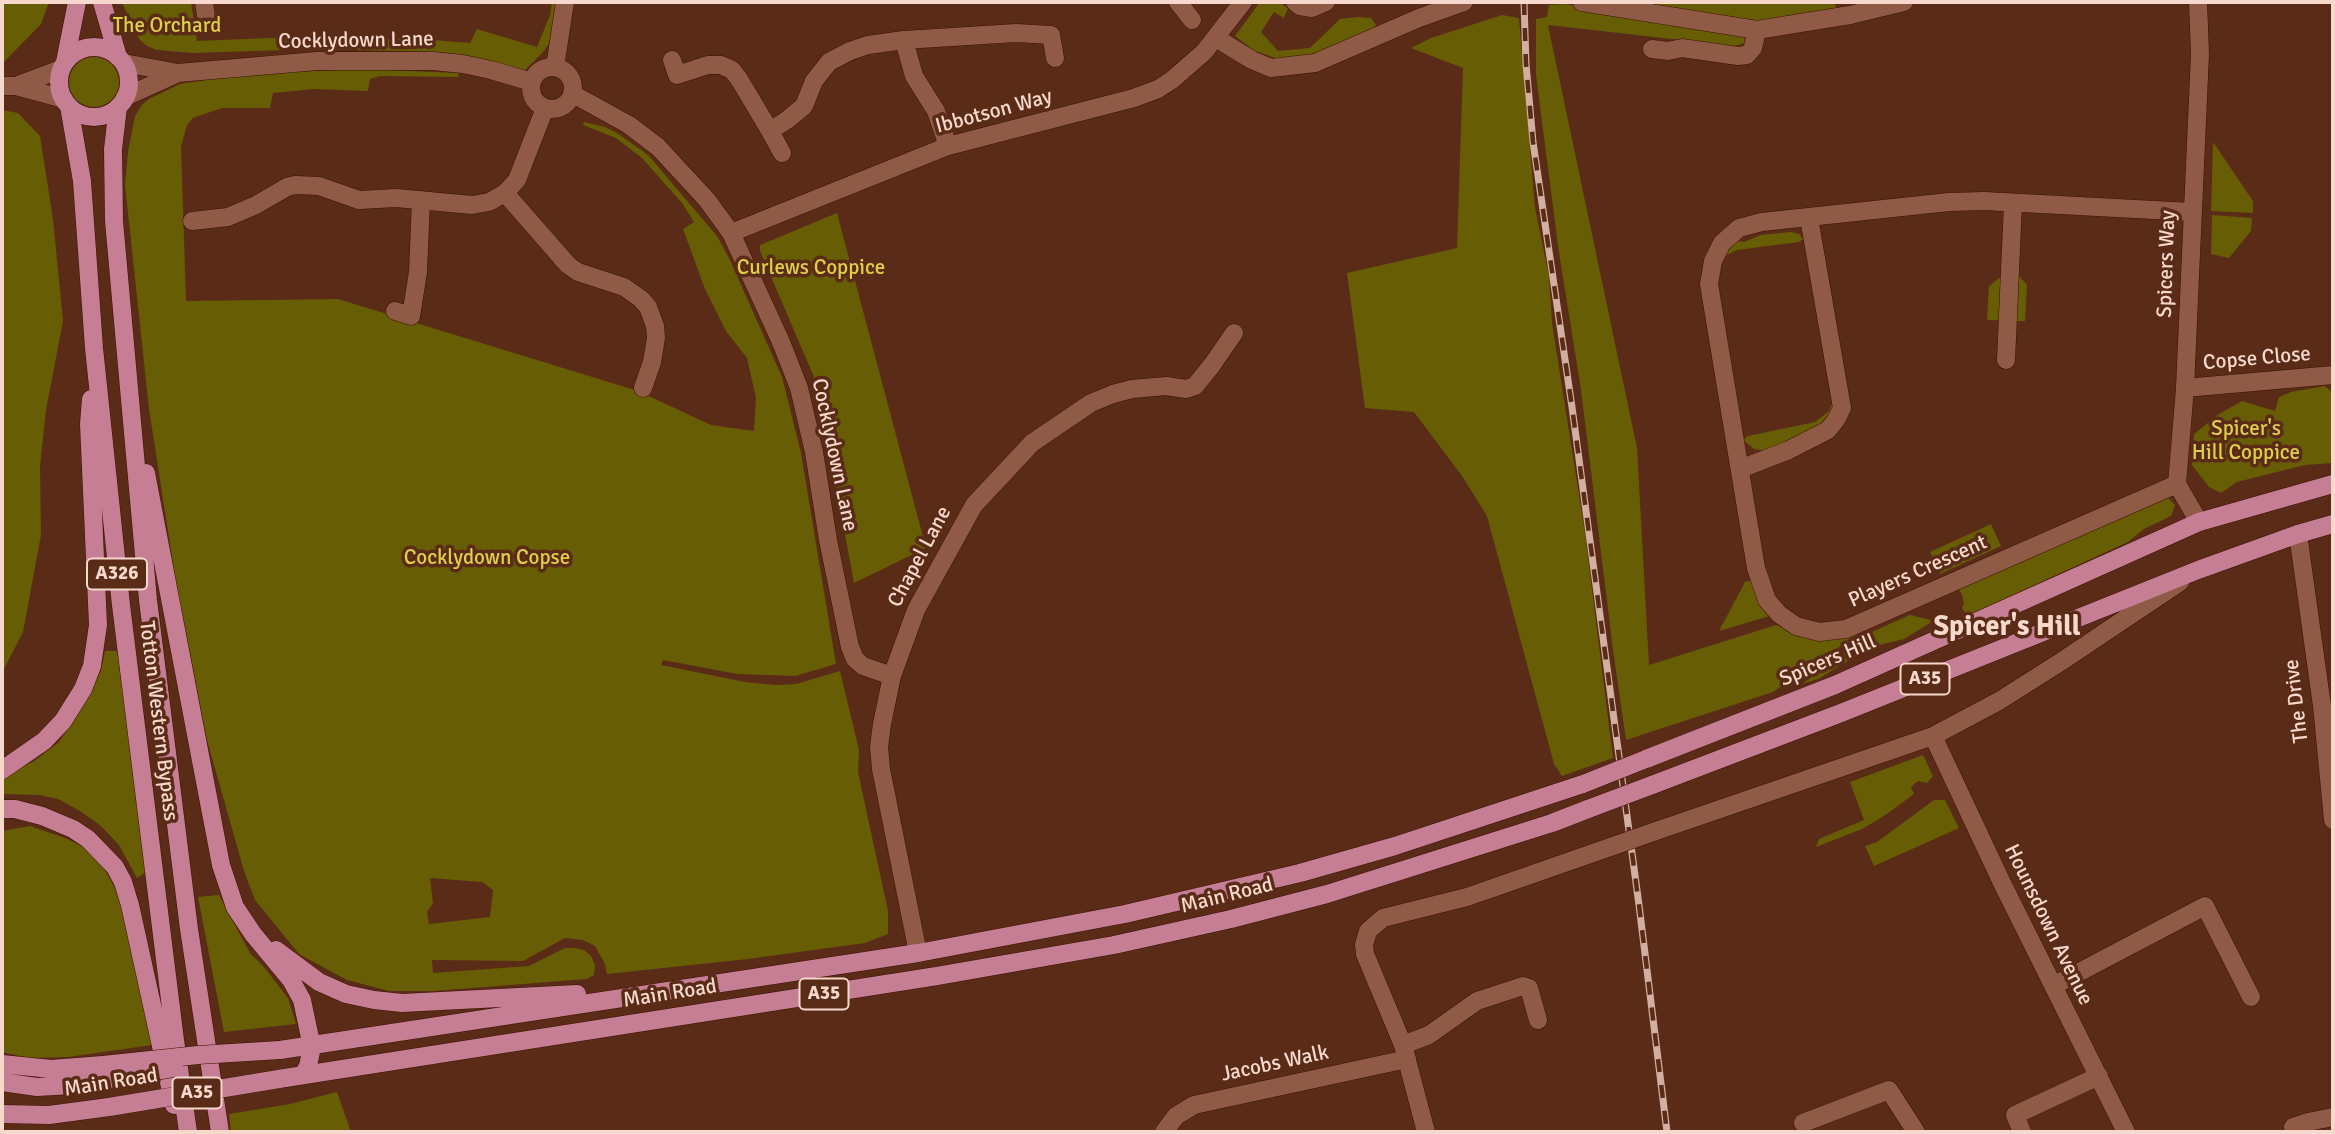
<!DOCTYPE html>
<html>
<head>
<meta charset="utf-8">
<style>
	body { margin:0 }
	#map { position:relative; width:2335px; height:1134px; overflow:hidden; background:#5a2b17; font-family:Signika,sans-serif }
	canvas { display:block }
	.frame { position:absolute; inset:0; border:4px solid #f7d8cc; pointer-events:none }
</style>
</head>
<body>
<div id="map">
<canvas width="2335" height="1134"></canvas>
<div class="frame"></div>
</div>
<script>
const c = document.querySelector('canvas').getContext('2d');
c.lineJoin = 'round';
function fill(path, color) {
  c.fillStyle = color;
  c.fill(path, 'evenodd');
}
function toPath(rows) {
  const path = new Path2D();
  for (const r of rows) {
    if (r.length === 3) {
      path.moveTo(r[0] + r[2], r[1]);
      path.arc(r[0], r[1], r[2], 0, 2 * Math.PI);
      continue;
    }
    path.moveTo(r[0], r[1]);
    for (let i = 2; i < r.length; i += 2) path.lineTo(r[i], r[i + 1]);
  }
  return path;
}
function strokePath(path, color, width, dash) {
  c.strokeStyle = color;
  c.lineWidth = width;
  c.lineCap = dash ? 'butt' : 'round';
  c.setLineDash(dash || []);
  c.stroke(path);
}
function drawText(font, color, halo, rows, align = 'center') {
  c.font = font + ' Signika,sans-serif';
  c.lineWidth = 7;
  c.setLineDash([]);
  c.textBaseline = 'middle';
  c.strokeStyle = halo;
  c.fillStyle = color;
  for (const [text, x, y, turn = 0] of rows) {
    c.save();
    c.translate(x, y);
    c.rotate((+turn || 0) * Math.PI / 180);
    c.textAlign = isNaN(turn) ? turn : align;
    if (halo) c.strokeText(text, 0, 0);
    c.fillText(text, 0, 0);
    c.restore();
  }
}
const green = toPath([
	[2,2,49,2,41,24,4,62,2,62],
	[122,2,191,2,197,41,321,36,433,40,470,43,477,29,537,47,550,15,552,2,558,2,549,43,544,51,525,70,464,55,433,52,316,49,193,53,157,50,147,46,140,40,134,30],
	[1260,2,1278,2,1288,8,1284,18,1274,12,1261,32,1278,51,1310,48,1340,19,1358,17,1371,18,1376,25,1371,32,1328,50,1292,61,1284,61,1255,51,1235,36],
	[1632,2,1832,2,1837,7,1835,13,1759,21],
	[1564,4,1744,34,1745,43,1734,46,1548,25,1637,448,1649,665,1776,625,1826,639,1847,638,1860,633,1773,692,1626,740,1613,650,1581,390,1558,246,1536,75,1536,19,1547,17,1549,5],
	[1502,15,1519,18,1535,208,1549,276,1552,323,1585,533,1613,758,1562,776,1554,764,1487,516,1462,476,1414,412,1365,408,1347,273,1457,248,1463,68,1411,48,1431,38],
	[94,82,25],
	[363,69,458,73,459,77,380,76,370,79,368,91,315,89,273,93,270,108,222,108,193,118,187,125,181,147,186,301,338,299,638,391,711,425,754,431,756,398,747,358,726,331,705,289,683,229,694,222,682,203,642,158,616,138,583,125,584,122,605,127,617,133,648,155,717,236,729,258,782,377,801,453,836,664,795,676,737,674,663,660,661,665,745,682,776,685,796,684,840,671,859,750,858,772,888,911,888,934,865,943,748,959,607,974,605,964,595,946,583,940,565,938,523,961,432,960,433,973,529,966,565,948,575,948,584,950,591,956,595,965,594,975,587,979,434,991,389,991,347,980,299,954,255,900,244,871,207,740,175,576,149,409,125,185,128,152,135,116,142,105,149,99,180,84,246,74],
	[430,878,482,882,493,890,490,917,429,924,427,912,433,903],
	[2,110,18,113,40,136,53,219,63,321,46,410,40,466,41,535,23,632,2,673],
	[2213,142,2253,201,2253,213,2211,211],
	[837,213,926,548,854,583,817,384,760,251,760,245],
	[2212,215,2252,218,2251,231,2229,258,2211,254],
	[1791,232,1799,234,1803,239,1799,242,1737,250,1723,257,1737,241,1744,242,1761,235],
	[2003,275,2000,320,1987,320,1989,286],
	[2018,275,2027,285,2025,321,2015,321],
	[2325,386,2333,393,2333,463,2305,465,2237,482,2221,493,2209,487,2192,465,2194,434,2219,414,2242,401,2275,411,2279,397,2291,392],
	[1833,400,1833,414,1825,426,1769,451,1754,449,1743,440,1748,436,1815,422,1829,411],
	[2167,497,2175,505,2171,516,2144,529,2128,542,1967,616,1962,608,1964,604,1962,594,1957,588],
	[1991,524,2001,546,1940,574,1930,552],
	[1752,580,1773,615,1719,631,1745,582],
	[1910,615,1931,620,1930,623,1904,639,1871,647,1818,679,1802,684,1874,631],
	[105,651,117,651,137,785,146,872,137,878,119,845,101,826,80,811,58,799,40,795,2,794,2,776,33,762,59,742,86,701,101,671],
	[1923,755,1933,776,1927,783,1918,781,1911,787,1914,794,1884,816,1862,829,1816,847,1819,839,1864,820,1850,782],
	[1934,800,1945,800,1959,828,1874,866,1865,846,1877,842],
	[30,826,65,838,86,848,104,868,117,892,133,942,152,1045,68,1057,28,1058,2,1052,2,831],
	[219,895,250,953,264,967,288,998,296,1024,224,1032,198,897],
	[337,1092,351,1132,231,1132,229,1114,290,1104]
]);
const minor = toPath([
	[204,2,206,16],
	[1178,2,1192,20],
	[1295,2,1300,6,1312,8,1326,2],
	[1582,2,1757,30,1850,15,1904,2],
	[2198,2,2200,54,2185,388,2177,484,2199,522],
	[1216,38,1252,60,1271,68,1315,63,1419,18,1464,2],
	[1652,49,1668,51,1682,48,1738,56,1747,55,1753,48,1757,30],
	[672,60,677,75,708,65,721,65,732,70,739,79,770,131,787,120,804,106,814,81,829,62,850,51,868,45,904,40],
	[124,63,178,73,317,61,433,61,463,64,491,70,532,82],
	[552,88,21],
	[555,67,565,2],
	[2,86,16,86,64,99],
	[16,86,61,69],
	[573,94,629,125,658,147,707,200,731,233,781,342,799,388,814,452,828,540,850,647,855,659,863,666,892,676],
	[125,97,178,73],
	[770,131,782,153],
	[948,146,936,111,914,76,904,40,1016,33,1051,35,1055,58],
	[505,193,568,265,578,272,624,287,641,299,648,307,655,326,656,338,652,362,643,388],
	[192,221,228,217,256,205,287,187,295,185,319,186,359,200,396,198,472,205,489,202,505,193,517,180,545,108],
	[731,233,948,146,1134,98,1158,89,1172,80,1204,52,1243,2],
	[395,311,411,316,418,272,421,200],
	[2006,360,2013,204],
	[2185,388,2333,375],
	[1740,469,1789,450,1828,430,1836,420,1842,408,1809,218],
	[2177,484,1846,629,1819,632,1796,626,1779,614,1767,600,1756,568,1709,284,1713,261,1722,243,1739,228,1762,222,1949,202,1984,201,2192,212],
	[2298,534,2322,706,2333,820],
	[1933,736,2003,885,2126,1132],
	[1659,830,1933,736,1999,701,2062,661,2180,582],
	[918,953,881,769,879,747,882,724,892,676,916,610,974,505,1032,443,1091,403,1113,394,1132,389,1166,386,1186,389,1195,386,1212,365,1234,333],
	[2053,986,2205,906,2251,997],
	[1403,1045,1429,1035,1477,1001,1523,986,1529,988,1538,1020],
	[1803,1123,1889,1090,1916,1132],
	[2293,1127,2308,1122,2333,1117],
	[1164,1132,1176,1116,1194,1105,1407,1059],
	[1426,1132,1403,1045,1365,954,1364,945,1368,931,1383,918,1467,897,1596,852],
	[2022,1132,2015,1115,2099,1076]
]);
const primary = toPath([
	[102,2,118,57],
	[94,82,35],
	[65,62,77,2],
	[69,106,82,181,94,348,121,605,175,1040,188,1132],
	[118,107,113,149,114,221,148,600,189,929,220,1132],
	[146,473,221,865,235,907,253,934,291,980,302,1000,312,1047,308,1066,303,1075],
	[1646,759,1835,685,2199,522,2333,484],
	[2,770,44,741,63,721,83,689,92,666,98,625,89,424,91,399],
	[1652,785,1841,713,2198,570,2298,534,2333,524],
	[2,809,15,809,42,816,73,829,88,839,115,867,123,882,130,905,174,1105],
	[276,950,319,982,346,994,374,1000,402,1003,577,994],
	[280,1050,918,953,1125,914,1300,873,1395,846,1583,784],
	[2,1064,51,1069,103,1065],
	[285,1078,937,976,1114,945,1231,919,1327,894,1552,823,1588,809],
	[2,1082,37,1087,73,1085,105,1080],
	[2,1114,49,1115,109,1107]
]);
const rail = toPath([
	[1524,2,1526,64,1533,142,1572,407,1639,905,1667,1132]
]);
const minorBridge = toPath([
	[1596,852,1659,830]
]);
const primaryBridge = toPath([
	[1583,784,1646,759],
	[1588,809,1652,785],
	[103,1065,198,1055,280,1050],
	[105,1080,174,1068],
	[109,1107,285,1078]
]);
const shields = [
	[117,574,60],
	[1925,679,49],
	[824,994,49],
	[197,1093,49]
];
const shieldNames = [
	["A326",117,574],
	["A35",1925,679],
	["A35",824,994],
	["A35",197,1093]
];
const parkNames = [
	["The Orchard",167,26],
	["Curlews Coppice",811,268],
	["Spicer's",2246,429],
	["Hill Coppice",2246,453],
	["Cocklydown Copse",487,558]
];
const streetNames = [
	["Cocklydown Lane",356,41,-1],
	["Ibbotson Way",994,112,-15],
	["Spicers Way",2167,264,-88],
	["Copse Close",2257,359,-5],
	["Cocklydown Lane",834,455,78],
	["Chapel Lane",920,557,-62],
	["Players Crescent",1918,572,-24],
	["Spicers Hill",1828,661,-23],
	["The Drive",2297,701,-97],
	["Totton Western Bypass",158,721,83],
	["Main Road",1227,896,-14],
	["Hounsdown Avenue",2048,925,64],
	["Main Road",670,994,-9],
	["Jacobs Walk",1275,1064,-12],
	["Main Road",111,1083,-9]
];
const districtNames = [
	["Spicer's Hill",2007,628]
];
fill(green, '#675d05');
strokePath(minor, '#3d1100', 19);
strokePath(primary, '#3d1100', 19);
strokePath(minor, '#8f5b46', 18);
strokePath(primary, '#c67e95', 18);
strokePath(rail, '#d1afa1', 7);
strokePath(rail, '#5a2b17', 4.5, [13]);
strokePath(minorBridge, '#3d1100', 19, []);
strokePath(primaryBridge, '#3d1100', 19, []);
strokePath(minorBridge, '#8f5b46', 18);
strokePath(primaryBridge, '#c67e95', 18);
for (const [x, y, w] of shields) {
  const box = new Path2D();
  box.roundRect(x - w / 2, y - 15.5, w, 31, 5);
  c.fillStyle = '#5a2b17';
  c.fill(box);
  strokePath(box, '#f7d8cc', 2);
}
drawText('bold 19px', '#f7d8cc', null, shieldNames);
drawText('21px', '#dfcf48', '#5a2b17', parkNames);
drawText('21px', '#f7d8cc', '#5a2b17', streetNames);
drawText('bold 28px', '#f7d8cc', '#5a2b17', districtNames);
</script>
</body>
</html>
